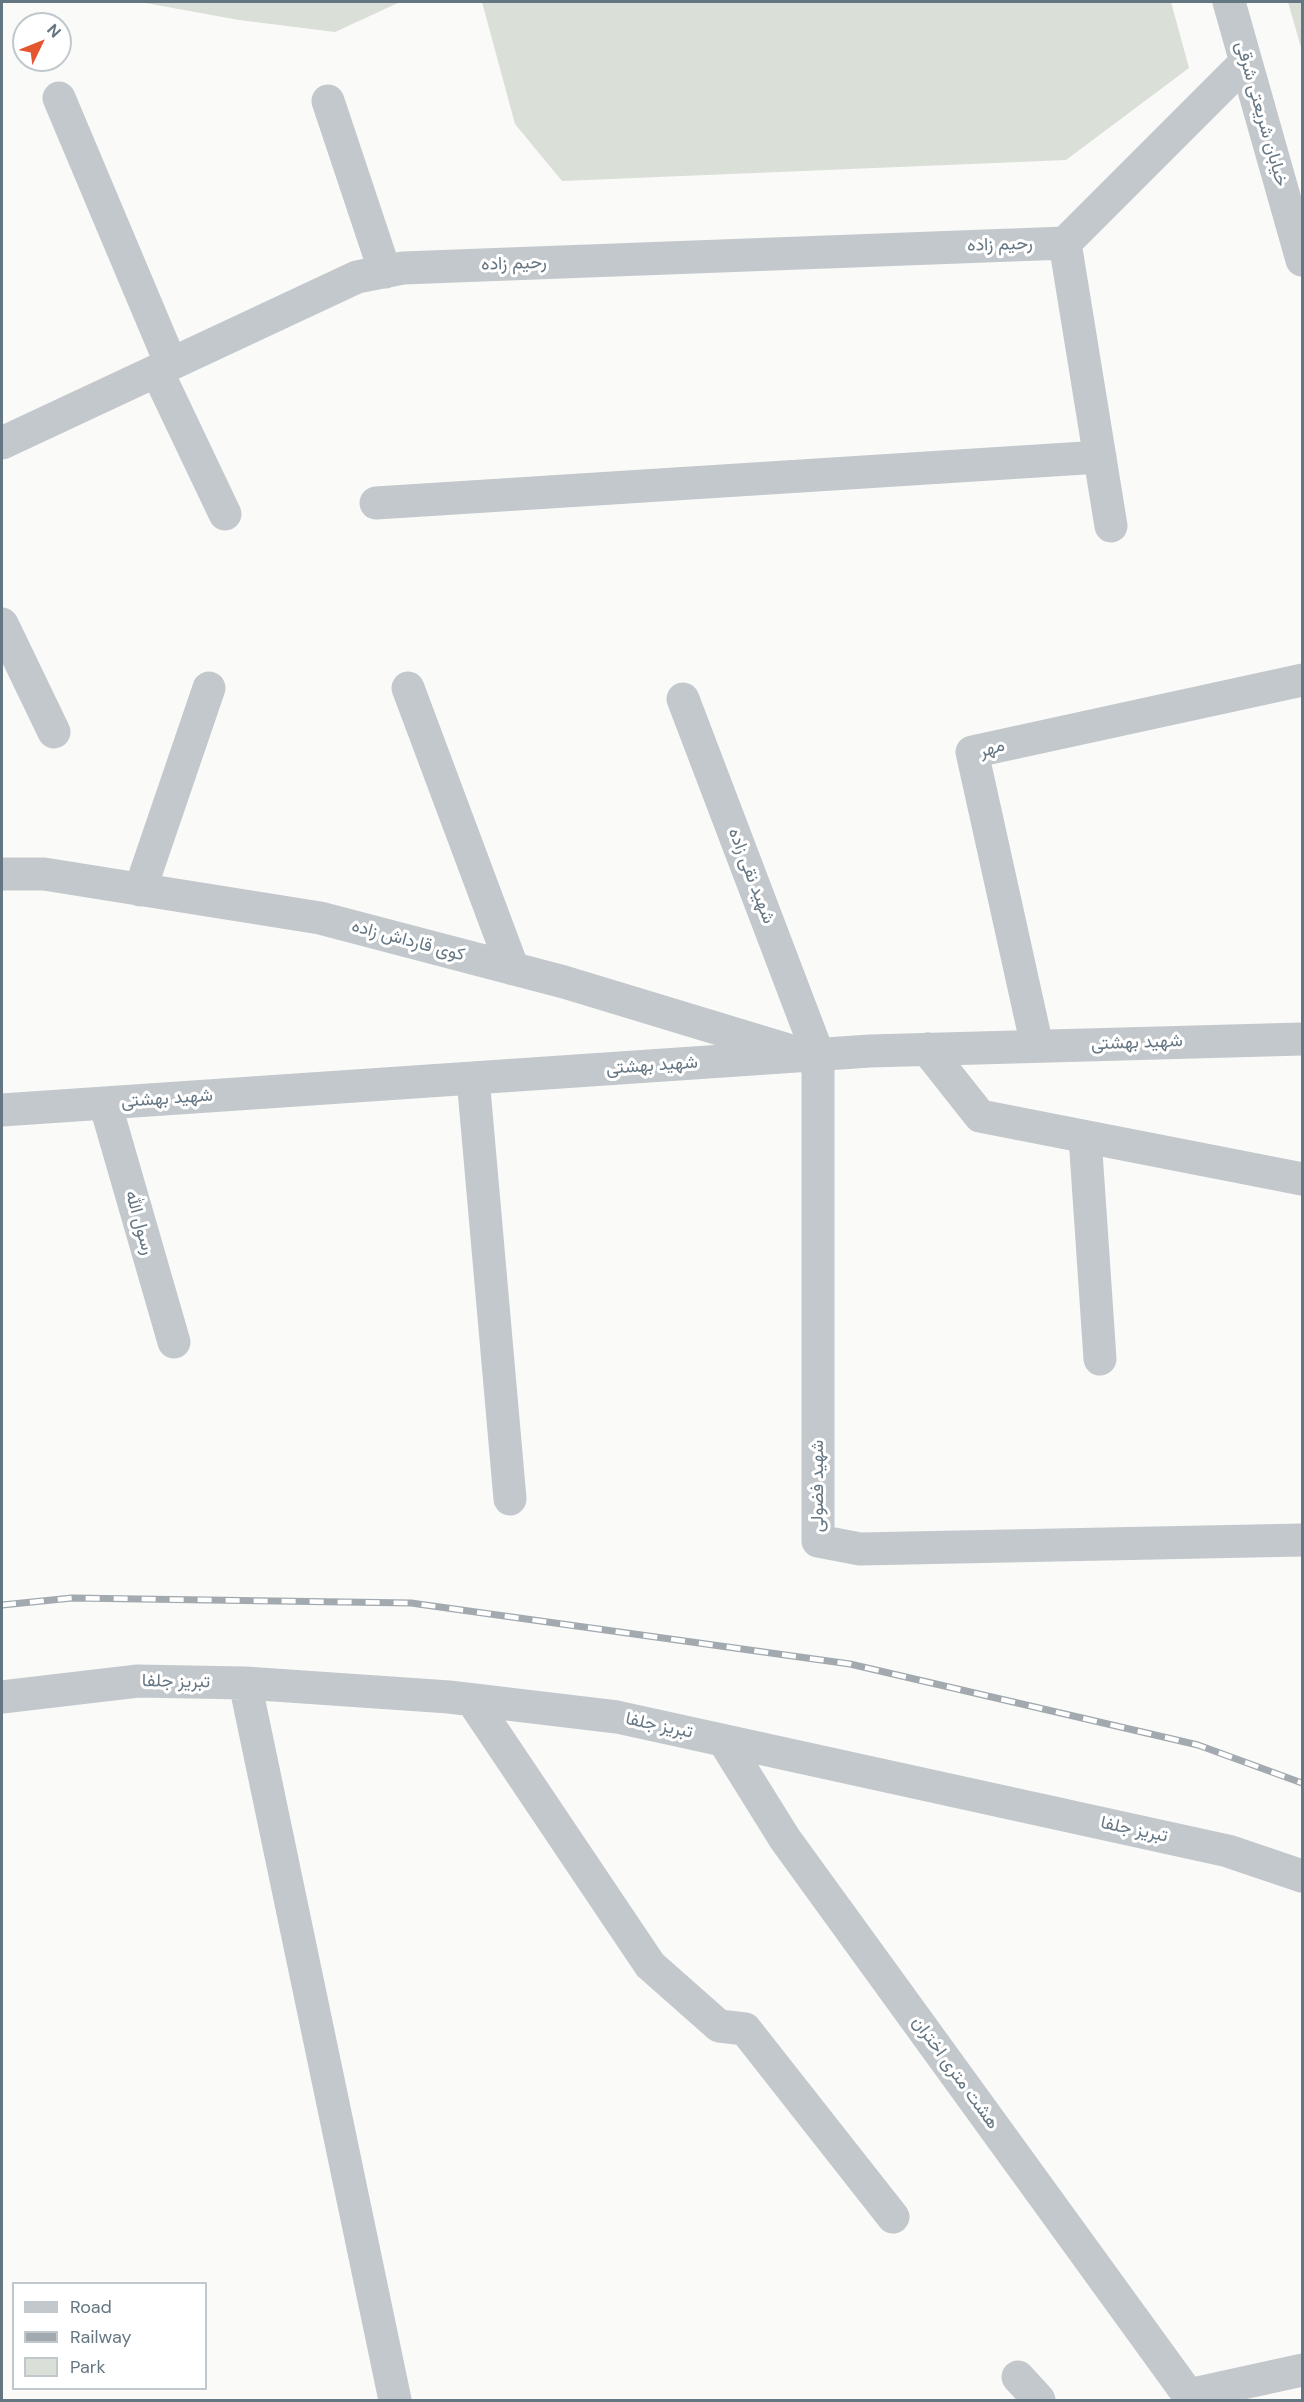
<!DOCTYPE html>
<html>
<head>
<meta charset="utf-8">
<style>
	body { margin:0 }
	#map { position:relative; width:1304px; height:2402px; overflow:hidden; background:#fafaf8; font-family:"DM Sans",sans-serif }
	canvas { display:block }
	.frame { position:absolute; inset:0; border:3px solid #657683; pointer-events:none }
	.legend { position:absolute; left:12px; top:2282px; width:195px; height:108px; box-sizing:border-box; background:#fff; border:2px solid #c1c8cd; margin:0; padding:8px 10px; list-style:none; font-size:18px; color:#657683 }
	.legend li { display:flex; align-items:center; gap:12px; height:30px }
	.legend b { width:30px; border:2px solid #c1c8cd }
	.north { position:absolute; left:12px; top:12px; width:60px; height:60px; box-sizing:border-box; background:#fff; border:2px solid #c1c8cd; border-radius:50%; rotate:47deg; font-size:16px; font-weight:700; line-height:24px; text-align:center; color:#657683 }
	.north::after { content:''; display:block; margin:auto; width:21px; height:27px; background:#e4572e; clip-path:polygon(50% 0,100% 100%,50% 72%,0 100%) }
</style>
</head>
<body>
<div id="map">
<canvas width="1304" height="2402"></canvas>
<div class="frame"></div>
<ul class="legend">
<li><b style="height:8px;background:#c3c8cc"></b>Road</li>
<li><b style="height:8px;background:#a2aab0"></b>Railway</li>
<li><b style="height:16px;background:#dadfd7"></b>Park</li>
</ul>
<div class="north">N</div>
</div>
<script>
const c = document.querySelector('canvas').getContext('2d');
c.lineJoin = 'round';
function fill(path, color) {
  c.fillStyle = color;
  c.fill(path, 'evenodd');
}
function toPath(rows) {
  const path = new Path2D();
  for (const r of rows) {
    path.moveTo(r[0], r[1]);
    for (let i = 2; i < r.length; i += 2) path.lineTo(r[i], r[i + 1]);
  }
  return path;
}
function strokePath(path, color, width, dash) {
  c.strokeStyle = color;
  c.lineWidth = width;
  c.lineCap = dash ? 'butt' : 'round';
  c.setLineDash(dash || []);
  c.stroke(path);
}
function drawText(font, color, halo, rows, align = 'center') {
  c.font = font + ' "DM Sans",Vazirmatn,sans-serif';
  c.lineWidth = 6;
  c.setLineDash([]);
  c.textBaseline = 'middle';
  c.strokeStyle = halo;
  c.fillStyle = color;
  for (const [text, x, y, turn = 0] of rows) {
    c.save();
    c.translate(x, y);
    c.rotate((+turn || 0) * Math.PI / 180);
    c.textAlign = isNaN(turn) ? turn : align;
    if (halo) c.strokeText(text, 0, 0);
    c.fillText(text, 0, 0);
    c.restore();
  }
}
const green = toPath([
	[140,2,400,2,335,32,239,20],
	[482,2,1171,2,1189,68,1066,160,562,181,515,124],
	[1288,2,1302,2,1302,51]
]);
const minor = toPath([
	[1229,2,1302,260],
	[59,98,171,364],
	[328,101,385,272],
	[157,371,225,514],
	[2,443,357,277,403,268,1065,243],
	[376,503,1100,457],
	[1111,526,1065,243,1246,62],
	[2,624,54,732],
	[408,688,513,969],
	[683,699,818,1054,818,1541,860,1549,1302,1540],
	[2,874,44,874,320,918,564,982,785,1049],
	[140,890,209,688],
	[1037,1046,972,752,1302,680],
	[927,1049,980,1116,1302,1179],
	[473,1078,510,1499],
	[105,1103,174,1342],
	[2,1110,870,1051,1302,1039],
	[1085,1137,1100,1359],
	[245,1683,395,2400],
	[2,1697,138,1681,245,1683,449,1697,617,1717,1228,1851,1302,1876],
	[472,1700,650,1965,719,2026,745,2029,893,2217],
	[724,1741,785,1839,1192,2400],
	[1018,2377,1039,2400],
	[1188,2395,1302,2370]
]);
const rail = toPath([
	[2,1605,72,1598,411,1603,850,1664,1198,1745,1302,1783]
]);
const streetNames = [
	["خیابان شریعتی شرقی",1261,114,74],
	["رحیم زاده",1000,245,-2],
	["رحیم زاده",514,264,-2],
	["مهر",992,749,-17],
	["شهید نقی زاده",751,876,69],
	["کوی قارداش زاده",408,941,15],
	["شهید بهشتی",1137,1043,-2],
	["شهید بهشتی",652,1066,-4],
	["شهید بهشتی",167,1099,-4],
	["رسول الله",139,1223,74],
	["شهید فضولی",818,1486,-90],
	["تبریز جلفا",176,1682,1],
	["تبریز جلفا",659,1726,12],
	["تبریز جلفا",1134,1830,12],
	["هشت متری اختران",955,2073,54]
];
fill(green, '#dadfd7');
strokePath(minor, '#c3c8cc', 33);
strokePath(rail, '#a2aab0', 7);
strokePath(rail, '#fff', 4.5, [14]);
drawText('18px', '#657683', '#fff', streetNames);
</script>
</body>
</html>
